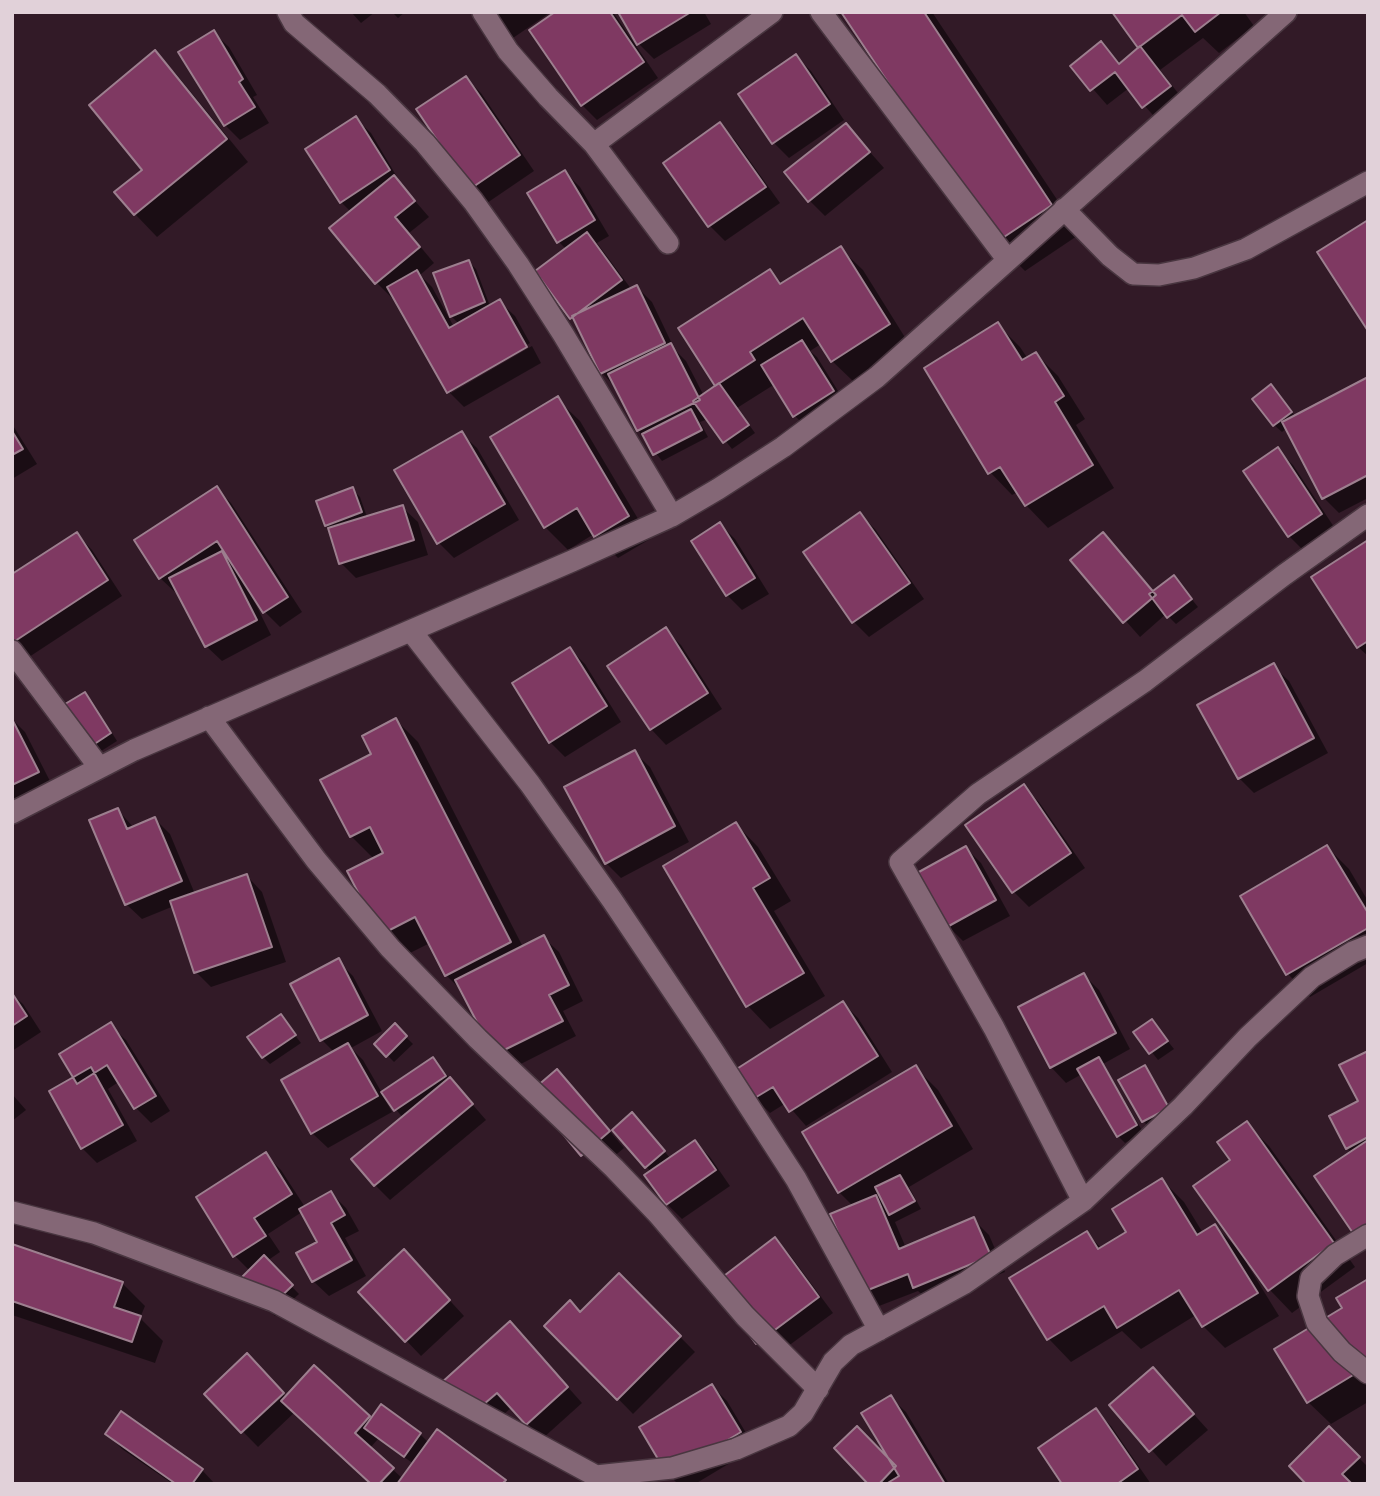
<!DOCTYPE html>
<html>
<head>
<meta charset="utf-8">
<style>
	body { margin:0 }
	#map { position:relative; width:1380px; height:1496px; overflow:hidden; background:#321a27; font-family:Arial,sans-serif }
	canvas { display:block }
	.frame { position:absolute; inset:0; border:14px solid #e1d1d9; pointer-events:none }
</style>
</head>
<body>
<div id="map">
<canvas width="1380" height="1496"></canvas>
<div class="frame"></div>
</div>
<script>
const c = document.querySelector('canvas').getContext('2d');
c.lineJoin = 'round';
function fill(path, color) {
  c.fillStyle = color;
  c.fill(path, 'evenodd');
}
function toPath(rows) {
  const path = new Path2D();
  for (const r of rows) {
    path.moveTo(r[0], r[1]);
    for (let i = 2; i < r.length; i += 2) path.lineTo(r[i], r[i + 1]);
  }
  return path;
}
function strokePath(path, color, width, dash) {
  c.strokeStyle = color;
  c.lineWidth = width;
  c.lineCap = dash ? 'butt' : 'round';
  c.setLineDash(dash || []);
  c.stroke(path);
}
const shadow = toPath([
	[351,12,375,12,361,23],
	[392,12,405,12,398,18],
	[491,12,547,12,548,14,513,38],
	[558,12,613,12,658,78,597,120,582,105],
	[620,12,704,12,711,24,654,59,639,44],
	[843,12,932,12,1080,234,1025,271,996,242],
	[1114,12,1244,12,1254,26,1219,53,1203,38,1160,70,1185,102,1159,122,1129,88,1107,105,1073,66,1101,43,1121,64,1141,48],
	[213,32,229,47,257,95,253,97,269,123,240,140,225,125],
	[155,52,177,75,248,162,157,237,135,214,144,170],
	[796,56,811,71,844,120,789,158,774,143],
	[466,78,481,93,534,171,487,203,472,188],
	[355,118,371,133,403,187,429,217,409,233,434,263,420,275,432,287,454,327,459,324,451,316,469,262,476,269,490,306,499,301,515,316,530,343,451,389,451,393,532,346,541,363,464,407,448,391,394,296,392,298,377,283,351,212,341,202,308,149],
	[720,125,735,140,780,203,725,241,710,226,666,164],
	[846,125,884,168,825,216,810,201],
	[565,172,580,187,609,236,597,243,632,290,637,287,652,302,675,350,686,361,704,396,717,386,770,271,783,284,840,248,863,270,911,347,855,383,832,361,821,344,810,351,817,357,848,407,810,431,795,416,775,384,737,408,755,433,732,449,708,419,700,422,708,437,662,461,638,430,617,389,602,373,578,324,571,318,566,249,559,242],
	[998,325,1020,347,1028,359,1036,354,1058,376,1085,419,1076,425,1114,488,1048,528,1026,505,1018,492,1012,495,990,472],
	[1368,379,1368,498,1339,513,1324,498,1287,428,1282,432,1274,425,1278,394,1295,416],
	[557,399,580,421,650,539,618,558,594,534,568,550,545,527],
	[12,424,37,464,12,479],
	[461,433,477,448,519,520,454,558,439,543,397,471],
	[1277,449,1293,465,1336,530,1304,551,1289,536],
	[216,488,231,503,302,612,280,627,265,612,252,592,250,593,271,635,222,661,206,646,178,591,176,593,160,578],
	[352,489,360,497,367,517,402,507,418,522,428,555,356,578,341,563,330,529,326,525],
	[860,514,875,529,924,599,869,637,854,622,805,552],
	[720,524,735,539,769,594,742,610,727,595],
	[77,534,92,550,122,596,26,659,12,646,12,577],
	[1368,542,1368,656,1358,647,1313,578],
	[1118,550,1154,592,1174,577,1198,607,1176,624,1166,614,1140,637,1072,560],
	[666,630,681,645,722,709,666,745,651,729,610,666],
	[570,649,585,664,621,722,565,757,550,742],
	[1273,666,1289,681,1328,753,1254,793,1239,778],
	[84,694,92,701,117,741,95,755],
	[12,719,25,732,53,787,12,807],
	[396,720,418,742,523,947,543,937,559,952,583,1001,563,1011,576,1036,511,1069,464,993,446,975,430,943,404,956,381,934,375,860,351,836,373,755],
	[634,752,650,767,689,842,621,878,606,863],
	[1024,787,1039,802,1085,868,1029,907,1014,892,967,825],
	[118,810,134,828,155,819,170,834,195,894,247,876,262,892,286,962,211,987,196,972,174,906,142,919,126,904],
	[736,824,758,847,791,901,774,911,825,996,770,1029,748,1006,665,866],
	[1327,847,1349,869,1368,901,1368,963,1310,997,1288,974,1242,896],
	[966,848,981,863,1010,916,963,941,948,926],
	[338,961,353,976,382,1031,351,1048,363,1060,382,1093,433,1059,486,1120,390,1200,375,1185,403,1118,386,1097,384,1098,392,1112,328,1148,312,1133,334,1052,322,1040],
	[1084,975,1099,990,1130,1049,1103,1064,1143,1132,1125,1143,1118,1136,1082,1074,1066,1083,1051,1067],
	[12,994,23,1004,41,1032,12,1051],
	[843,1003,858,1018,892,1072,806,1126,786,1103,770,1113,755,1098],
	[280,1016,301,1043,270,1064,263,1057],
	[1152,1021,1174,1049,1158,1060,1136,1032],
	[110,1025,126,1040,170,1111,151,1123,135,1107,120,1081,108,1089,137,1141,97,1163,82,1148,75,1078],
	[395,1026,413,1044,394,1062,376,1044],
	[1368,1053,1368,1247,1352,1153,1347,1148,1360,1102],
	[915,1067,938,1090,973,1149,909,1187,921,1209,895,1222,906,1248,974,1220,989,1235,1005,1272,930,1302,918,1291,879,1306,864,1291,853,1206,839,1192,804,1133],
	[1144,1068,1151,1075,1174,1115,1151,1129,1143,1121,1120,1081],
	[572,1087,624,1148,598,1170,583,1154],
	[12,1094,26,1110,12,1121],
	[639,1122,671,1159,695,1142,710,1157,730,1186,682,1219,667,1204,651,1172,614,1130],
	[1246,1123,1269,1146,1355,1267,1292,1313,1270,1290,1249,1262,1247,1264,1279,1316,1225,1348,1203,1326,1196,1315,1141,1349,1122,1331,1071,1362,1049,1339,1011,1279,1087,1233,1102,1249,1129,1233,1162,1180,1184,1202,1203,1233,1215,1226,1236,1247,1232,1160],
	[266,1155,281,1170,305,1207,331,1193,346,1208,359,1231,345,1238,366,1276,329,1296,313,1281,319,1243,302,1212,268,1234,280,1252,267,1261,299,1294,275,1316,241,1281,250,1271,235,1256,198,1197],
	[775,1239,790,1255,833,1313,772,1358],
	[12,1245,122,1283,145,1306,140,1318,163,1341,155,1363,12,1315],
	[419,1267,464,1316,421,1356,360,1292],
	[619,1275,695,1352,633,1414,547,1326,581,1314],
	[1368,1281,1368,1402,1331,1424,1308,1402,1344,1308],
	[525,1339,582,1403,542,1439,512,1407,486,1430,471,1415],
	[314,1367,372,1420,420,1434,429,1443,507,1484,372,1484,295,1412,258,1447,206,1394,262,1371,286,1397],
	[378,1439,414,1464,403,1479,370,1448],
	[1153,1369,1208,1430,1166,1466,1111,1405],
	[712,1386,727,1401,755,1448,695,1484,678,1484,669,1475],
	[890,1397,906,1412,949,1484,871,1484,893,1465],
	[1096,1411,1111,1426,1151,1484,1064,1484],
	[1329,1428,1368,1467,1368,1479,1363,1484,1308,1484],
	[107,1433,202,1470,215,1484,173,1484,122,1449]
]);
const building = toPath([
	[555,12,610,12,644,62,581,106,529,30,555,12],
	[618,12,691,12,637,45,618,12],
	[841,12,924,12,1052,205,995,243,841,12],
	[1112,12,1221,12,1195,32,1182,15,1138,48,1112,12],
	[214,30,243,79,239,82,255,107,224,126,178,52,214,30],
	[1101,41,1119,64,1140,46,1171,86,1142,108,1115,72,1090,91,1070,66,1101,41],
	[155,50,227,139,134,215,114,192,142,170,89,105,155,50],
	[796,54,830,104,772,144,738,94,796,54],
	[466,76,520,155,470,189,416,109,466,76],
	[356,116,390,170,340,203,305,149,356,116],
	[720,122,766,187,708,227,663,163,720,122],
	[846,123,870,152,808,202,784,172,846,123],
	[565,170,595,220,557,243,527,193,565,170],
	[394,175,415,201,395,217,420,247,375,284,329,228,394,175],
	[1368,220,1368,331,1317,252,1368,220],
	[587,232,622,280,570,319,535,271,587,232],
	[841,246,890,324,831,362,803,318,750,352,755,360,715,386,678,328,770,269,780,284,841,246],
	[469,260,485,302,450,317,433,273,469,260],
	[417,270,449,328,500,299,527,347,447,393,387,287,417,270],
	[637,285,665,343,600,374,572,316,637,285],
	[998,322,1022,360,1036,352,1064,396,1055,402,1093,465,1025,506,1000,467,988,474,924,368,998,322],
	[802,340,834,391,793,417,761,365,802,340],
	[671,343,700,400,637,431,608,374,671,343],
	[1368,377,1368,475,1322,499,1282,422,1368,377],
	[719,383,749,425,723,443,693,401,719,383],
	[1271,384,1292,412,1273,426,1252,399,1271,384],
	[558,396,629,516,594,537,577,508,544,528,490,437,558,396],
	[691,409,702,430,653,455,642,434,691,409],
	[12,431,23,449,12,455,12,431],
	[462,431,505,504,437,544,394,470,462,431],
	[1278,447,1322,514,1288,537,1243,471,1278,447],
	[217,486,288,597,263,613,217,541,159,579,134,540,217,486],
	[353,487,362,512,325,526,316,501,353,487],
	[403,505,414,540,339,564,328,528,403,505],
	[860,512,910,583,852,623,803,552,860,512],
	[720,522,755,578,726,596,691,541,720,522],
	[77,532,108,580,12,643,12,574,77,532],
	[1103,532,1156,595,1123,623,1070,560,1103,532],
	[1368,540,1368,641,1357,648,1311,577,1368,540],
	[222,551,257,620,205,647,169,578,222,551],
	[1174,575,1192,599,1167,618,1149,594,1174,575],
	[666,627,708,693,650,730,607,666,666,627],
	[570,647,607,706,549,743,512,683,570,647],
	[1274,663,1314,738,1238,779,1197,705,1274,663],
	[85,692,111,733,87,749,60,707,85,692],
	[396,718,511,942,445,976,415,917,380,935,347,871,383,853,370,827,350,837,320,780,371,754,362,736,396,718],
	[12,719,39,772,12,785,12,719],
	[635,750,675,826,605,864,564,787,635,750],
	[1024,784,1071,853,1012,893,965,825,1024,784],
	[118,808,127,829,155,817,182,881,125,905,89,820,118,808],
	[736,822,770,878,753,888,804,973,746,1007,663,866,736,822],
	[1327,845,1368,913,1368,928,1286,975,1240,896,1327,845],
	[966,846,996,900,947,927,917,873,966,846],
	[247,874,272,947,194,973,170,901,247,874],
	[544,935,569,985,549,995,563,1021,494,1055,455,980,544,935],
	[339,958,368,1015,320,1041,290,984,339,958],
	[1084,973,1116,1033,1050,1068,1018,1007,1084,973],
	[12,993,27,1016,12,1026,12,993],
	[843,1001,878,1056,789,1112,773,1087,753,1099,735,1070,843,1001],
	[281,1014,296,1035,262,1058,247,1037,281,1014],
	[1152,1019,1168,1041,1149,1054,1133,1032,1152,1019],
	[111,1022,156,1096,134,1109,107,1065,77,1084,59,1054,111,1022],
	[395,1023,407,1036,386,1057,374,1044,395,1023],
	[348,1043,378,1096,311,1134,281,1080,348,1043],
	[1368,1051,1368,1137,1346,1149,1329,1116,1358,1101,1339,1065,1368,1051],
	[433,1057,446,1076,394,1111,381,1092,433,1057],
	[1099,1057,1137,1125,1117,1137,1077,1069,1099,1057],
	[916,1065,952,1126,838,1193,802,1132,916,1065],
	[1145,1065,1169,1108,1142,1122,1118,1080,1145,1065],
	[91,1067,123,1125,81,1149,49,1091,91,1067],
	[557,1069,610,1131,581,1156,529,1093,557,1069],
	[450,1077,473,1104,374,1186,351,1159,450,1077],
	[632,1112,665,1151,645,1168,612,1130,632,1112],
	[1247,1121,1334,1243,1268,1291,1193,1186,1230,1160,1217,1142,1247,1121],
	[695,1140,716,1170,666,1205,644,1175,695,1140],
	[1368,1140,1368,1231,1357,1239,1314,1176,1368,1140],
	[266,1152,292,1194,254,1218,266,1236,233,1257,196,1197,266,1152],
	[900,1175,915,1201,889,1215,875,1187,900,1175],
	[1162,1178,1197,1235,1215,1224,1258,1293,1202,1327,1179,1290,1117,1328,1104,1306,1047,1340,1009,1278,1087,1231,1098,1249,1126,1232,1112,1209,1162,1178],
	[331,1191,345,1215,331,1223,352,1260,312,1282,296,1253,317,1242,299,1209,331,1191],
	[876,1195,899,1249,974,1217,991,1256,913,1288,908,1274,863,1292,830,1214,876,1195],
	[775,1237,819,1297,756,1344,712,1285,775,1237],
	[12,1244,123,1282,114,1307,141,1316,132,1342,12,1301,12,1244],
	[404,1249,450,1300,405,1342,358,1292,404,1249],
	[264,1255,293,1285,267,1310,238,1281,264,1255],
	[619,1273,681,1336,617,1400,544,1326,570,1300,580,1312,619,1273],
	[1368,1279,1368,1366,1307,1403,1274,1349,1342,1308,1336,1298,1368,1279],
	[510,1321,568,1387,526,1425,497,1393,470,1416,440,1384,510,1321],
	[247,1353,284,1393,241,1433,204,1394,247,1353],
	[314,1365,370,1416,355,1433,394,1468,379,1484,371,1484,281,1401,314,1365],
	[1153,1367,1194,1414,1149,1452,1109,1405,1153,1367],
	[712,1384,741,1432,668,1476,639,1427,712,1384],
	[891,1395,945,1484,886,1484,899,1476,861,1413,891,1395],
	[381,1404,421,1433,404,1457,364,1428,381,1404],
	[1096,1408,1138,1469,1117,1484,1062,1484,1038,1448,1096,1408],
	[121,1411,203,1469,192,1484,176,1484,105,1434,121,1411],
	[857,1426,896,1466,879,1484,868,1484,834,1448,857,1426],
	[1329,1426,1360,1457,1342,1474,1352,1484,1306,1484,1289,1466,1329,1426],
	[437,1429,506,1480,502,1484,397,1484,437,1429]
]);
const minor = toPath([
	[288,12,294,23,377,94,425,143,473,201,518,264,563,334,672,516],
	[483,12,508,51,548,97,594,144,668,243],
	[821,12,1007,259],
	[594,144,772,12],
	[1064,209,1110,256,1133,274,1159,275,1194,268,1246,249,1368,182],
	[411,631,530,784,612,900,712,1049,796,1179,879,1330],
	[12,651,99,767],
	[209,717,316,860,390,948,478,1039,614,1168,658,1214,745,1316,818,1389],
	[12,813,134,750,572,561,672,516,718,489,783,447,877,377,1286,12],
	[1083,1201,994,1028,900,862,978,794,1145,681,1284,575,1368,515],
	[12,1212,94,1233,274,1301,596,1476,672,1468,736,1449,789,1426,803,1413,833,1362,851,1345,965,1283,1083,1201,1183,1106,1248,1037,1312,977,1353,952,1368,946],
	[1368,1235,1335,1255,1311,1278,1308,1296,1317,1323,1342,1352,1368,1373]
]);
fill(shadow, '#0007');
fill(building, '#7f3962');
strokePath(building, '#9d7f8f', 2);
strokePath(minor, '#493640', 24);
strokePath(minor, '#846776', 21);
</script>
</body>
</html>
